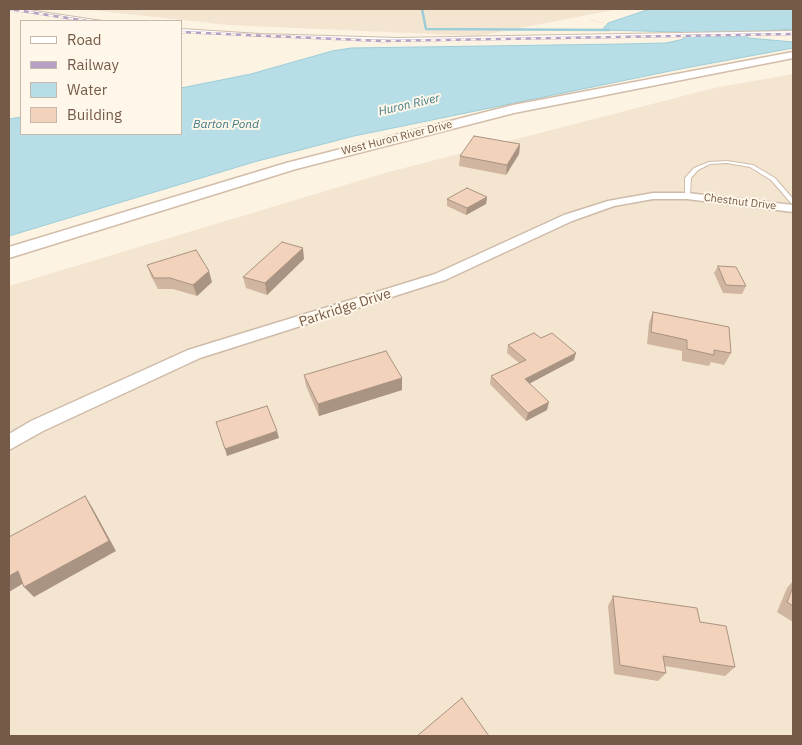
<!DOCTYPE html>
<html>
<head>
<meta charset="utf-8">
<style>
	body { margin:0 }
	#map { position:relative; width:802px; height:745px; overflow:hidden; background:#fcf3e3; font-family:"IBM Plex Sans",sans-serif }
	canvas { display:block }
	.frame { position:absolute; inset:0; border:10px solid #755a48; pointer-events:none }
	.legend { position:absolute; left:20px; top:20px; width:162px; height:115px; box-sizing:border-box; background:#fff7e9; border:1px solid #c8b8a9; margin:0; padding:6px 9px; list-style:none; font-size:15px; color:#755a48 }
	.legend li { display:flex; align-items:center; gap:10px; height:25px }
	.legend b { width:25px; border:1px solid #c8b8a9 }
</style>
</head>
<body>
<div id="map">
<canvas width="802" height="745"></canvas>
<div class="frame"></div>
<ul class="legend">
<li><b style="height:6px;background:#fff"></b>Road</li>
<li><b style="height:6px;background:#b6a1c6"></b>Railway</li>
<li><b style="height:14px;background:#b7dee6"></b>Water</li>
<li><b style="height:14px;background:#f2d2ba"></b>Building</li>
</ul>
</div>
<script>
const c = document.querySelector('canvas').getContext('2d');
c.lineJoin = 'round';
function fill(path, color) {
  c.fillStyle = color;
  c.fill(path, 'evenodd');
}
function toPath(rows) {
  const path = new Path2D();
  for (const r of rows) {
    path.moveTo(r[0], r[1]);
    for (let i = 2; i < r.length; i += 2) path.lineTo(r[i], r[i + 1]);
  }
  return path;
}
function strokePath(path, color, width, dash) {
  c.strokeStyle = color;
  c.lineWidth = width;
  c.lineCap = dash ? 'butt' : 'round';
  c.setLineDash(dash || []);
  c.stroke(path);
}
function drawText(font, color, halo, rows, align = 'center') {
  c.font = font + ' "IBM Plex Sans",sans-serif';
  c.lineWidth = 4;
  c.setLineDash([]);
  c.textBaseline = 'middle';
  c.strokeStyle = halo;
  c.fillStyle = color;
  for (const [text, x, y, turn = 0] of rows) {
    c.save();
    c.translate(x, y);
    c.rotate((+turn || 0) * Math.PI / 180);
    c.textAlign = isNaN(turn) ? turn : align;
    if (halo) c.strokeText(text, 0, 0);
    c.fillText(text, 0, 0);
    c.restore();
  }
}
const residential = toPath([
	[81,9,619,9,478,36,228,25],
	[793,74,793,736,9,736,9,286,385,173,714,88]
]);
const water = toPath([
	[650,9,793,9,793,29,750,32,746,36,749,38,793,42,793,48,680,69,354,136,254,162,9,236,9,119,21,117,21,134,181,134,181,88,251,74,332,51,351,48,622,44,666,43,684,39,682,32,602,30,608,23,650,9]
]);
const stream = toPath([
	[422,9,426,29,609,30]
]);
const path = toPath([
	[590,20,605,23]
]);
const lane = toPath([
	[17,9,22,9,102,21,95,21,17,9],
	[181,29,260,34,397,38,793,31,793,33,397,40,260,36,181,31,181,29],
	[727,161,753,165,775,178,793,199,793,204,791,203,771,180,750,167,727,163,710,164,698,170,691,178,690,196,685,197,685,178,694,168,709,162,727,161]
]);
const street = toPath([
	[653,193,687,193,793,205,793,212,687,199,653,199,614,206,572,221,445,280,200,358,43,431,9,450,9,434,31,421,188,350,435,274,564,215,608,201,653,193]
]);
const secondary = toPath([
	[793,52,793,58,514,113,296,169,9,258,9,247,286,163,513,105,793,52]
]);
const rail = toPath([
	[9,9,86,21],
	[181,32,382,41,793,34]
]);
const wall = toPath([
	[520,144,519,154,506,175,459,166,460,156],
	[487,197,486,204,466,215,447,206,447,199],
	[304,259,267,295,246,288,243,277],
	[147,265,212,282,197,296,173,289,158,289,151,276],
	[718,266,746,286,742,294,723,293,714,273],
	[653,312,731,353,724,365,711,362,709,366,682,361,682,351,647,344,649,323],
	[541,338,574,360,530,383,547,410,526,421,490,384,491,376,519,363,507,353,508,345],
	[304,375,402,378,402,390,319,416,306,386],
	[793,581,793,622,777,612,787,588],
	[613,596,700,622,735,667,725,676,665,666,666,673,658,681,614,674,608,606]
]);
const shadedWall = toPath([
	[520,144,519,154,506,175,507,165],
	[487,197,486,204,466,215,467,208],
	[303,248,304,259,267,295,265,283],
	[209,271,212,282,197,296,193,285],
	[576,353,574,360,523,387,525,379],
	[402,378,402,390,319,416,318,404],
	[549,402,547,410,526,421,528,413],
	[277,431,279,438,227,456,225,449],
	[85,496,92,507,116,551,34,597,24,587],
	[18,571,27,581,9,592,9,576]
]);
const building = toPath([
	[474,136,520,144,507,165,460,156,474,136],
	[467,188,487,197,467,208,447,199,467,188],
	[282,242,303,248,265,283,243,277,282,242],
	[196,250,209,271,193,285,170,278,154,278,147,265,196,250],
	[718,266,736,267,746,286,726,285,718,266],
	[653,312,729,327,731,353,714,350,714,355,687,349,687,340,651,332,653,312],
	[534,333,541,338,552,333,576,353,525,379,549,402,528,413,491,376,526,360,508,345,534,333],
	[386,351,402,378,318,404,304,375,386,351],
	[267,406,277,431,225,449,216,422,267,406],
	[85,496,109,541,24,587,18,571,9,576,9,537,85,496],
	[793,587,793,606,787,602,793,587],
	[613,596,697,608,700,622,726,626,735,667,663,656,666,673,620,665,613,596],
	[462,698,489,736,417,736,462,698]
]);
const farStreetnames = [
	["West Huron River Drive",397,138,-14],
	["Chestnut Drive",740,202,7]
];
const farWaternames = [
	["Huron River",409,105,-13],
	["Barton Pond",226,125]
];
const streetNames = [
	["Parkridge Drive",345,308,-18]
];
fill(residential, '#f4e5d1');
fill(water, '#b7dee6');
strokePath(water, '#9dcdd8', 1);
strokePath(stream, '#9dcdd8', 2.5);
strokePath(lane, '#cebba9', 2);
strokePath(street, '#cebba9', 3);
strokePath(secondary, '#d3bda9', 3);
strokePath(path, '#d7b59d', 1, [0.5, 2]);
fill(lane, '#fff');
fill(street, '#fff');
fill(secondary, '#fff');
strokePath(rail, '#b6a1c6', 2.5);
strokePath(rail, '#fff7e9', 2, [5]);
fill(wall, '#d0b5a0');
fill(shadedWall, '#a99382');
fill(building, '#f2d2ba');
strokePath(building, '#a99382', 1);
drawText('11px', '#755a48', '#fff7e9', farStreetnames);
drawText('italic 12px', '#417a88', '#fff7e9', farWaternames);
drawText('14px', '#755a48', '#fff7e9', streetNames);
</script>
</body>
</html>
